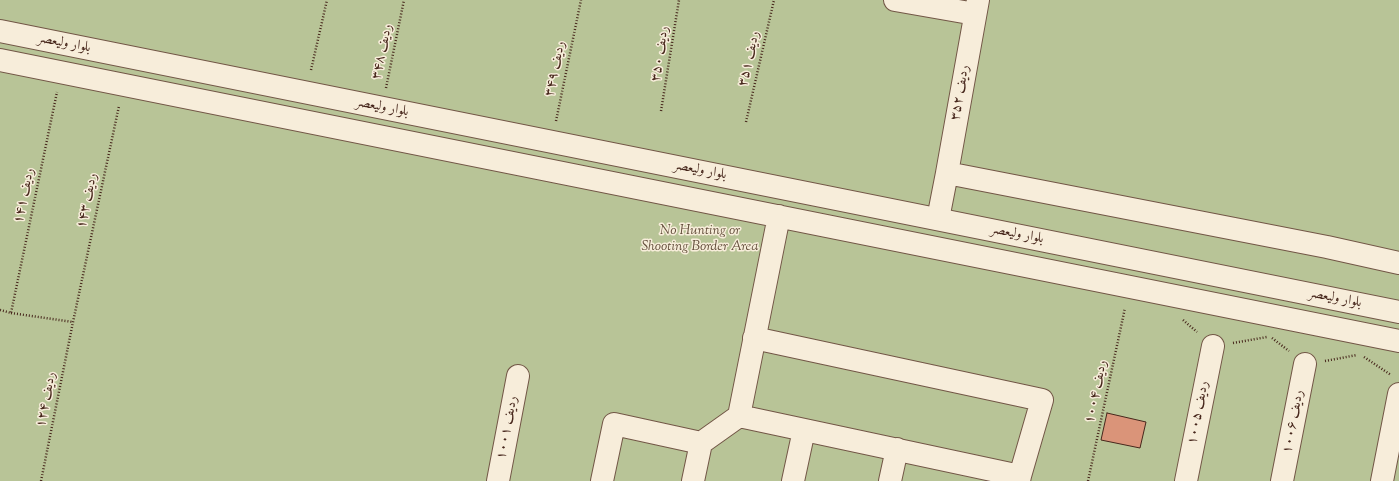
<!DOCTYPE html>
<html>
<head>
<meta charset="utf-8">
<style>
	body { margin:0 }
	canvas { display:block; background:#f3e3c6 }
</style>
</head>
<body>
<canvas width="1399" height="481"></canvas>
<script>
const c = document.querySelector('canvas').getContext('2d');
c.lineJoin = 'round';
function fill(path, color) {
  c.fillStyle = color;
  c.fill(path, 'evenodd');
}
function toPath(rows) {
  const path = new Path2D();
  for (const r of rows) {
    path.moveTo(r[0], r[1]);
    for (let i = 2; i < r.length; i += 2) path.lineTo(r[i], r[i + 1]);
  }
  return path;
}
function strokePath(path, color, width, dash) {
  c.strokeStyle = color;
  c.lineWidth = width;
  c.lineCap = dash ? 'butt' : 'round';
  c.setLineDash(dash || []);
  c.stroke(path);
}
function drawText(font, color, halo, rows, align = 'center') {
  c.font = font + ' "Sorts Mill Goudy",Amiri,serif';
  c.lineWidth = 3;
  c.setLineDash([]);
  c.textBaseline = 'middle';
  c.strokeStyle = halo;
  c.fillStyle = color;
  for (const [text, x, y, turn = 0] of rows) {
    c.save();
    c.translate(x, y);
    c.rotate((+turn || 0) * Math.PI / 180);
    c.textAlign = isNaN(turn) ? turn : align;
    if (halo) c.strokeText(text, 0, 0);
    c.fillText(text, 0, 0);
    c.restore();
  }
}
const green = toPath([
	[0,0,1399,0,1399,481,0,481]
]);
const building = toPath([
	[1107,413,1146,422,1140,448,1101,440,1107,413]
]);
const path = toPath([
	[311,70,327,0],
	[386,88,404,0],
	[661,111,679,0],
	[556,121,581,0],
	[746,122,774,0],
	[0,310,11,313,57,92],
	[11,313,73,322],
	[1183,320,1197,332],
	[1272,338,1289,351],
	[1233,343,1267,337],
	[1364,357,1391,375],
	[1325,361,1357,355],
	[41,481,73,322,119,106],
	[1088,481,1125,308]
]);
const minor = toPath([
	[895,0,975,14],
	[0,31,1399,312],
	[0,60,1399,341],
	[947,173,978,0],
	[779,216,739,416,1020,476,1019,481],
	[938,219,947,173,1327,247,1399,263],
	[754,338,1042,400,1020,476],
	[498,481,518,376],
	[602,481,614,424,701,443],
	[693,481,701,443,739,416],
	[793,481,804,430],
	[890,481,897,449],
	[1186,481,1213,346],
	[1282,481,1305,364],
	[1382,481,1399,394]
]);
const streetNames = [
	["بلوار ولیعصر",64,44,11],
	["ردیف ۳۴۸",383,52,-78],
	["ردیف ۳۵۰",661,54,-81],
	["ردیف ۳۵۱",750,59,-77],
	["ردیف ۳۴۹",556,69,-78],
	["ردیف ۳۵۲",961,93,-80],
	["بلوار ولیعصر",382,108,11],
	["بلوار ولیعصر",700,171,11],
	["ردیف ۱۴۱",25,196,-78],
	["ردیف ۱۴۳",88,201,-78],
	["بلوار ولیعصر",1017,235,11],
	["بلوار ولیعصر",1335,299,11],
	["ردیف ۱۰۰۴",1097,392,-78],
	["ردیف ۱۲۴",47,400,-79],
	["ردیف ۱۰۰۵",1199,413,-79],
	["ردیف ۱۰۰۶",1294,422,-79],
	["ردیف ۱۰۰۱",508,428,-79]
];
const parkNames = [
	["No Hunting or",700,232],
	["Shooting Border Area",700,248]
];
fill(green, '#b8c497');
fill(building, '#da9479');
strokePath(building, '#47271c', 1);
strokePath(minor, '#725646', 24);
strokePath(path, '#47271c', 2.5, [1, 2]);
strokePath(minor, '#f7edda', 22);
drawText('14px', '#47271c', '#f7edda', streetNames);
drawText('italic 14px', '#634e3b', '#f7edda', parkNames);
</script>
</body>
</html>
